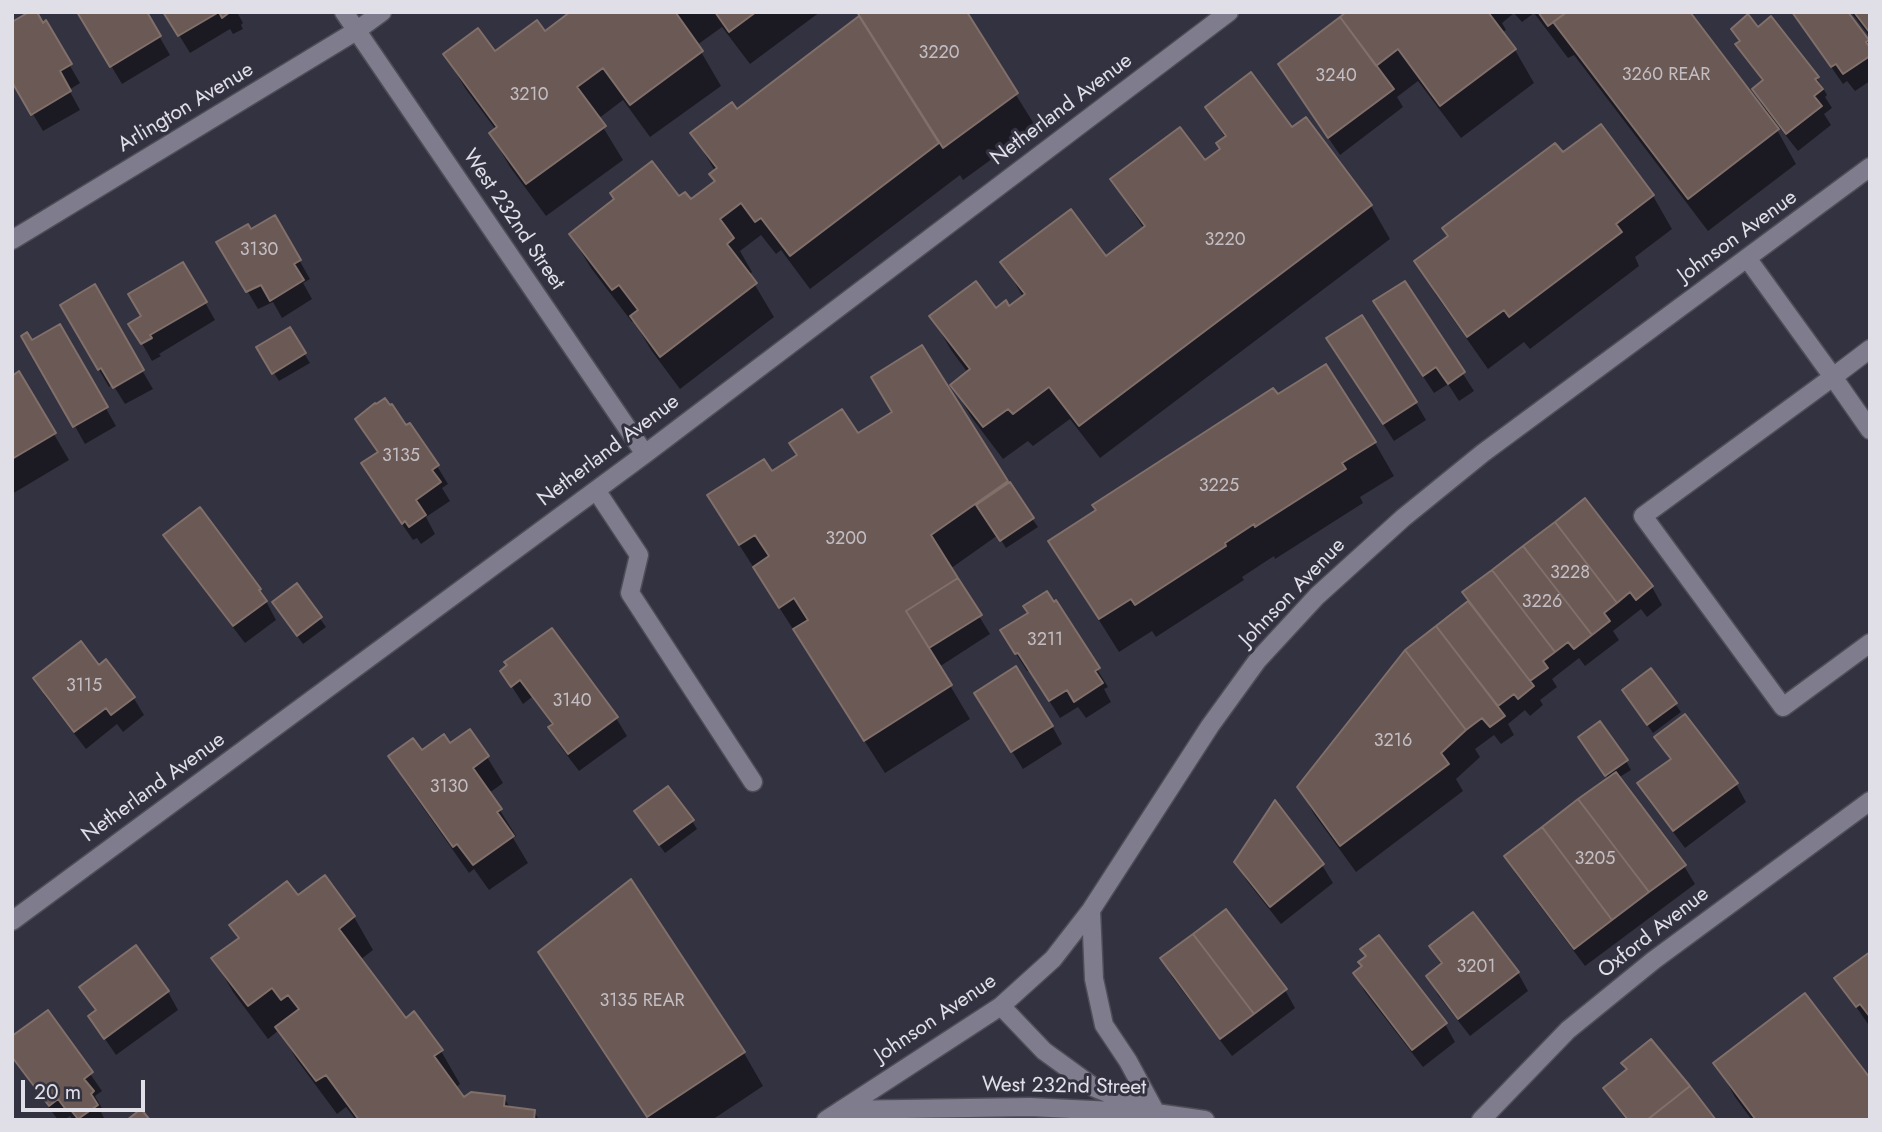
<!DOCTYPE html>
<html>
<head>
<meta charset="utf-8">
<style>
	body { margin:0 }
	#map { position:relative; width:1882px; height:1132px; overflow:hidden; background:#333240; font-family:Jost,sans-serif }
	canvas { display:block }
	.frame { position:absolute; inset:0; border:14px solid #e0dfe8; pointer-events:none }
	.scale { position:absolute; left:21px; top:1080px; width:124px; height:32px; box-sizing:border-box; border:4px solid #e0dfe8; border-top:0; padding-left:9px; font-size:21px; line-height:24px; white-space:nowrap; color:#e0dfe8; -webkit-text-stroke:5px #333240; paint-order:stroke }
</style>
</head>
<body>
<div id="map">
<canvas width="1882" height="1132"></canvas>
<div class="frame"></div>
<div class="scale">20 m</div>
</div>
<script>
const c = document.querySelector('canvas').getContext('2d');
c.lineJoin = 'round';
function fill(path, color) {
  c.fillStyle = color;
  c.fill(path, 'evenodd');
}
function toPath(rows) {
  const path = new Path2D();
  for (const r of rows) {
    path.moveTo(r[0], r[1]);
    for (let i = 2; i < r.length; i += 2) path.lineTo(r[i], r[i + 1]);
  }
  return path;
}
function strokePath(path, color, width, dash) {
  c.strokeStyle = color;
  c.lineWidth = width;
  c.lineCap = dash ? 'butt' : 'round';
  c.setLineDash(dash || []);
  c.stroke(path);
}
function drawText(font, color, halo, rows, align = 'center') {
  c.font = font + ' Jost,sans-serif';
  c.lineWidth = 6;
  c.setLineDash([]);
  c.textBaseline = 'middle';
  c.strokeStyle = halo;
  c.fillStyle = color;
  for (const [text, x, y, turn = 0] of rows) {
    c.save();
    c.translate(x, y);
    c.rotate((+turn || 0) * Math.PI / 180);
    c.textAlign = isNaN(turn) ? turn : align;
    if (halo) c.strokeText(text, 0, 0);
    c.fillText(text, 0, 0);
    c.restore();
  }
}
const shadow = toPath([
	[79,12,145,12,170,55,122,84],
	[165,12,237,12,243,23,241,25,243,29,233,34,230,29,190,53],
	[573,12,820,12,750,64,722,27,697,45,721,86,650,137,623,100,598,119,623,160,546,216,510,167,491,134,496,130,465,88,445,54,495,53,544,33],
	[857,12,964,12,1036,127,963,180,960,175,810,289,781,250,776,254,761,235,740,251,752,272,749,275,774,317,680,389,651,350,634,321,632,322,591,268,571,235,679,198,690,202,716,182,715,171,693,134,737,112,861,18],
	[1349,12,1694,12,1690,15,1777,130,1796,164,1708,231,1574,55,1568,58,1534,13,1522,22,1514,13,1502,23,1506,30,1501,33,1515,50,1534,83,1461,138,1418,81,1397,97,1403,107,1340,155,1291,83],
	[1793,12,1867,41,1870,45,1870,81,1855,91,1847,81,1843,84],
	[1851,12,1870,12,1870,37],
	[45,23,80,83,69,90,80,110,43,131,12,79],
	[1733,29,1758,29,1817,78,1827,95,1825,97,1832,108,1824,114,1831,125,1798,151,1764,108,1754,90,1763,82,1738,44,1741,42],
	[1207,108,1292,130,1306,120,1371,206,1390,239,1100,458,1070,419,1033,446,1028,441,1003,459,972,418,952,385,968,373,951,350,932,317,1009,308,1023,297,1003,262,1106,258,1144,229,1112,180,1205,163,1222,150,1225,138],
	[1562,155,1653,196,1672,229,1635,257,1639,266,1530,349,1524,342,1488,369,1436,295,1417,262],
	[275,218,310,279,303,283,312,299,282,318,273,302,258,309,219,243,251,232],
	[183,264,215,320,159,354,161,356,152,361,131,324,143,317],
	[1404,283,1474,391,1459,401,1448,384,1434,393,1386,320],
	[62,305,113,384,109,387],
	[59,326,116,426,85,444,24,336,31,343],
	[289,329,310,363,279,381,258,348],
	[922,347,1009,486,1038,527,1006,548,998,535,950,569,990,634,939,667,970,719,885,773,729,529,771,473,857,436,894,413],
	[1339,356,1416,403,1426,420,1394,441],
	[143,372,153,389,125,404,115,388],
	[19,374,69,460,12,494,12,378],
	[1277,397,1375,443,1394,476,1360,497,1363,503,1275,559,1274,556,1242,577,1244,580,1156,637,1152,631,1119,652,1050,542],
	[368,437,437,466,448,484,442,488,450,501,426,517,435,534,421,544,417,538,413,540,373,482,379,453],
	[1585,500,1652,587,1662,605,1647,617,1641,609,1613,631,1619,640,1585,666,1579,658,1552,679,1557,687,1540,700,1543,705,1530,716,1525,710,1508,724,1514,735,1501,744,1494,735,1475,749,1480,757,1456,779,1463,791,1356,872,1314,814,1299,787,1406,651,1470,602],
	[166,535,260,590,276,620,245,643,176,553],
	[296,586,326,627,303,644,279,611],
	[1056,603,1108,687,1104,689,1111,702,1086,718,1078,707,1060,718,1030,670,1027,671,1013,649,1030,614],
	[551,630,616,718,627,736,579,771,560,746,550,728,553,726,532,697,523,704,502,671],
	[98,667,133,697,144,715,123,732,117,724,86,749,45,696,35,678],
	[1651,671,1681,712,1653,733,1629,699],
	[987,711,1052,726,1062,744,1023,769],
	[1656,737,1736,784,1746,802,1685,848,1650,801,1640,784,1671,761],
	[450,746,487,757,503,783,489,793,516,836,513,838,528,863,489,890,474,869,469,873,405,782,390,756],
	[1585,746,1626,761,1631,770,1618,778,1684,866,1695,884,1585,966,1516,874,1506,856,1609,779],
	[641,820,692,821,697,829,665,853],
	[1236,862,1322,865,1333,883,1281,924,1247,881],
	[325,878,354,917,373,950,360,960,405,1020,441,1051,460,1084,455,1088,464,1100,504,1098,511,1109,534,1111,539,1120,356,1120,346,1107,337,1114,297,1060,279,1030,268,1039,233,992,214,959,240,939,231,925,298,898],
	[630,881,744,1053,763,1086,712,1120,648,1120,559,986,540,952],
	[1473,914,1518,973,1528,991,1470,1036,1438,995,1428,977,1442,966,1431,947],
	[1870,954,1870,1022,1868,1024,1837,979],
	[1162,959,1285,990,1295,1008,1232,1056,1172,977],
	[1355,974,1445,1024,1455,1042,1423,1067,1365,992],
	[81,987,168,992,178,1010,116,1055,90,1017,96,1012],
	[47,1012,102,1091,95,1096,103,1110,101,1112,105,1120,73,1120,70,1116,64,1120,58,1120,12,1058,12,1038],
	[1623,1063,1713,1120,1626,1120,1605,1088,1628,1071],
	[1716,1063,1870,1120,1752,1120,1735,1097]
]);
const building = toPath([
	[29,12,37,12,43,23,46,20,72,64,60,71,71,91,31,115,12,82,12,22,29,12],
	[77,12,147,12,161,36,110,67,77,12],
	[163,12,230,12,222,18,219,12,178,36,163,12],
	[570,12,677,12,676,13,703,51,630,105,603,68,577,87,606,126,526,184,489,133,497,127,443,54,478,28,495,51,537,20,545,31,570,12],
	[715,12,756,12,729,32,715,12],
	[857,12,967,12,1018,93,943,148,857,12],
	[1346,12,1488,12,1516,49,1440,106,1398,49,1376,66,1340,17,1346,12],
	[1538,12,1567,12,1548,26,1538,12],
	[1567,12,1690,12,1779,129,1688,199,1553,22,1567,12],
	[1792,12,1848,12,1869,40,1866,42,1870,48,1870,56,1843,74,1836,64,1831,67,1792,12],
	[1854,12,1870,12,1870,33,1854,12],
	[1748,14,1758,27,1771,16,1819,77,1815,79,1823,89,1814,96,1822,106,1786,134,1752,89,1763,80,1735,44,1740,41,1731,29,1748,14],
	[859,16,939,143,790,256,761,218,755,222,741,203,720,219,734,238,727,244,757,283,660,357,630,316,638,310,619,285,612,290,569,234,614,199,610,193,652,161,679,196,685,192,691,199,715,181,709,174,717,168,690,133,732,102,737,109,859,16],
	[1340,17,1394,89,1328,138,1278,64,1340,17],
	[1251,72,1292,127,1306,117,1372,205,1079,426,1049,387,1013,414,1008,409,983,427,950,385,970,369,929,316,976,281,996,308,1006,300,1009,306,1025,294,1000,262,1071,209,1106,256,1145,226,1110,179,1180,127,1205,160,1220,149,1216,143,1226,136,1205,107,1251,72],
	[1601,124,1654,195,1616,224,1622,232,1509,317,1504,310,1467,337,1414,261,1448,236,1442,228,1555,143,1563,152,1601,124],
	[275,215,301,260,294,264,304,280,270,301,261,285,246,292,216,242,248,224,251,229,275,215],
	[183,262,207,302,150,335,152,338,141,344,128,324,141,316,128,294,183,262],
	[1405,281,1465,372,1448,384,1436,367,1423,376,1373,301,1405,281],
	[95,284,144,370,113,388,101,368,98,370,60,305,95,284],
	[1362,315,1417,402,1383,424,1326,338,1362,315],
	[60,324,108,407,73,427,21,336,27,332,32,340,60,324],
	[290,327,306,353,272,374,256,347,290,327],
	[922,345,1008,481,931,535,958,578,906,611,952,685,864,741,793,629,808,620,794,598,779,608,753,567,769,556,755,535,739,545,707,495,764,459,772,471,797,455,789,443,842,409,858,433,892,412,871,377,922,345],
	[1326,364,1376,442,1342,463,1346,469,1255,527,1254,524,1225,543,1226,546,1135,605,1131,599,1099,619,1048,541,1096,510,1092,505,1273,388,1278,394,1326,364],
	[19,371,56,433,12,459,12,376,19,371],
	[385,398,390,405,392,404,406,425,410,423,439,465,432,470,441,482,416,500,426,515,409,527,405,521,402,524,361,463,378,452,355,419,375,403,376,404,385,398],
	[1010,482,1034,518,1000,541,976,505,1010,482],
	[1585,498,1653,586,1636,600,1630,592,1617,603,1555,522,1585,498],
	[200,507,261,589,259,590,267,601,233,626,163,535,200,507],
	[1555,522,1617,603,1604,613,1610,621,1592,635,1523,546,1555,522],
	[1523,546,1592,635,1574,649,1568,642,1555,652,1492,570,1523,546],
	[1492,570,1555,652,1543,661,1548,668,1530,681,1462,592,1492,570],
	[958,578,982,615,929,648,906,611,958,578],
	[297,583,322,617,297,636,272,602,297,583],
	[1047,591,1054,602,1056,600,1100,668,1095,671,1103,683,1074,702,1067,690,1049,701,1018,653,1015,654,1000,630,1028,613,1023,606,1047,591],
	[1468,601,1534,686,1518,699,1514,694,1498,706,1436,626,1468,601],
	[1436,626,1505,716,1490,727,1482,718,1466,730,1405,650,1436,626],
	[552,628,618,717,568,754,548,727,553,724,520,680,511,687,500,671,507,665,504,662,552,628],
	[81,641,99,665,106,659,135,697,111,715,106,708,74,732,33,678,81,641],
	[1405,650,1466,730,1441,753,1449,764,1340,846,1297,787,1405,650],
	[1016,666,1053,726,1011,752,974,693,1016,666],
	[1651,668,1677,703,1647,725,1622,690,1651,668],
	[1685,714,1738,783,1673,831,1637,783,1671,759,1654,737,1685,714],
	[1600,721,1628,760,1605,776,1578,737,1600,721],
	[470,729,489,756,473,768,502,809,497,812,514,836,473,865,457,844,453,847,388,756,413,738,422,750,444,734,450,743,470,729],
	[1616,772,1686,865,1649,892,1578,799,1616,772],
	[668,786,694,820,659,845,634,811,668,786],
	[1578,799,1649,892,1612,920,1542,827,1578,799],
	[1275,800,1324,864,1270,907,1234,862,1275,800],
	[1542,827,1612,920,1574,949,1504,856,1542,827],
	[325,875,355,916,339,929,406,1018,414,1011,443,1050,434,1056,464,1097,471,1092,505,1096,504,1106,535,1110,534,1120,359,1120,326,1075,316,1081,275,1027,299,1009,288,995,281,1000,272,988,248,1006,211,958,239,938,229,925,287,881,298,895,325,875],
	[631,879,745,1052,647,1117,538,952,631,879],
	[1226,909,1287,989,1254,1014,1193,934,1226,909],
	[1473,912,1519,972,1458,1019,1426,976,1442,963,1429,946,1473,912],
	[1193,934,1254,1014,1220,1039,1160,958,1193,934],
	[1379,935,1447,1023,1412,1050,1353,973,1362,966,1358,962,1366,956,1360,949,1379,935],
	[136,945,169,991,104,1039,88,1016,96,1010,79,987,136,945],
	[1870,952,1870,1017,1860,1004,1856,1007,1834,978,1870,952],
	[1805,993,1870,1078,1870,1120,1756,1120,1713,1063,1805,993],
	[48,1010,93,1072,84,1079,94,1091,91,1094,98,1105,78,1119,70,1109,67,1111,58,1099,49,1106,12,1057,12,1036,48,1010],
	[1651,1039,1690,1086,1647,1120,1628,1120,1603,1088,1627,1069,1621,1063,1651,1039],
	[1690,1086,1716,1120,1647,1120,1690,1086],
	[141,1109,150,1120,127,1120,141,1109]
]);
const minor = toPath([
	[344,12,645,454],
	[12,240,356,31,382,12],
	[1747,258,1833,377,1643,516,1783,707,1870,643],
	[1870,349,1833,377,1870,430],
	[596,490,639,555,630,593,753,782],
	[1091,910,1094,979,1104,1025,1128,1061,1156,1113],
	[12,921,645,454,1229,12],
	[1001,1006,1044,1051,1095,1088,1156,1113,1205,1120],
	[841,1110,1030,1107,1156,1113],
	[826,1120,1001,1006,1053,959,1091,910,1210,726,1257,661,1317,596,1403,518,1483,453,1870,167],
	[1481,1120,1568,1030,1654,960,1870,801]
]);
const numberNames = [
	["3220",939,54],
	["3260 REAR",1666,76],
	["3240",1336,77],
	["3210",529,96],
	["3220",1225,241],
	["3130",259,251],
	["3135",401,457],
	["3225",1219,487],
	["3200",846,540],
	["3228",1570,574],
	["3226",1542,603],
	["3211",1045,641],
	["3115",84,687],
	["3140",572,702],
	["3216",1393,742],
	["3130",449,788],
	["3205",1595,860],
	["3201",1476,968],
	["3135 REAR",642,1002]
];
const streetNames = [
	["Arlington Avenue",186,108,-31],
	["Netherland Avenue",1062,110,-37],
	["West 232nd Street",513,220,56],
	["Johnson Avenue",1738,237,-36],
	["Netherland Avenue",609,451,-37],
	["Johnson Avenue",1293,593,-46],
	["Netherland Avenue",154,788,-36],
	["Oxford Avenue",1654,933,-38],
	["Johnson Avenue",936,1019,-34],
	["West 232nd Street",1064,1087,1]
];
fill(shadow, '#0007');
fill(building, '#6b5955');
strokePath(building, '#816f6a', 2);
strokePath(minor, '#4e4d58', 21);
strokePath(minor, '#7e7c8d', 18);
drawText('18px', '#c3bec3', null, numberNames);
drawText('21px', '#e0dfe8', '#333240', streetNames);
</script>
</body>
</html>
